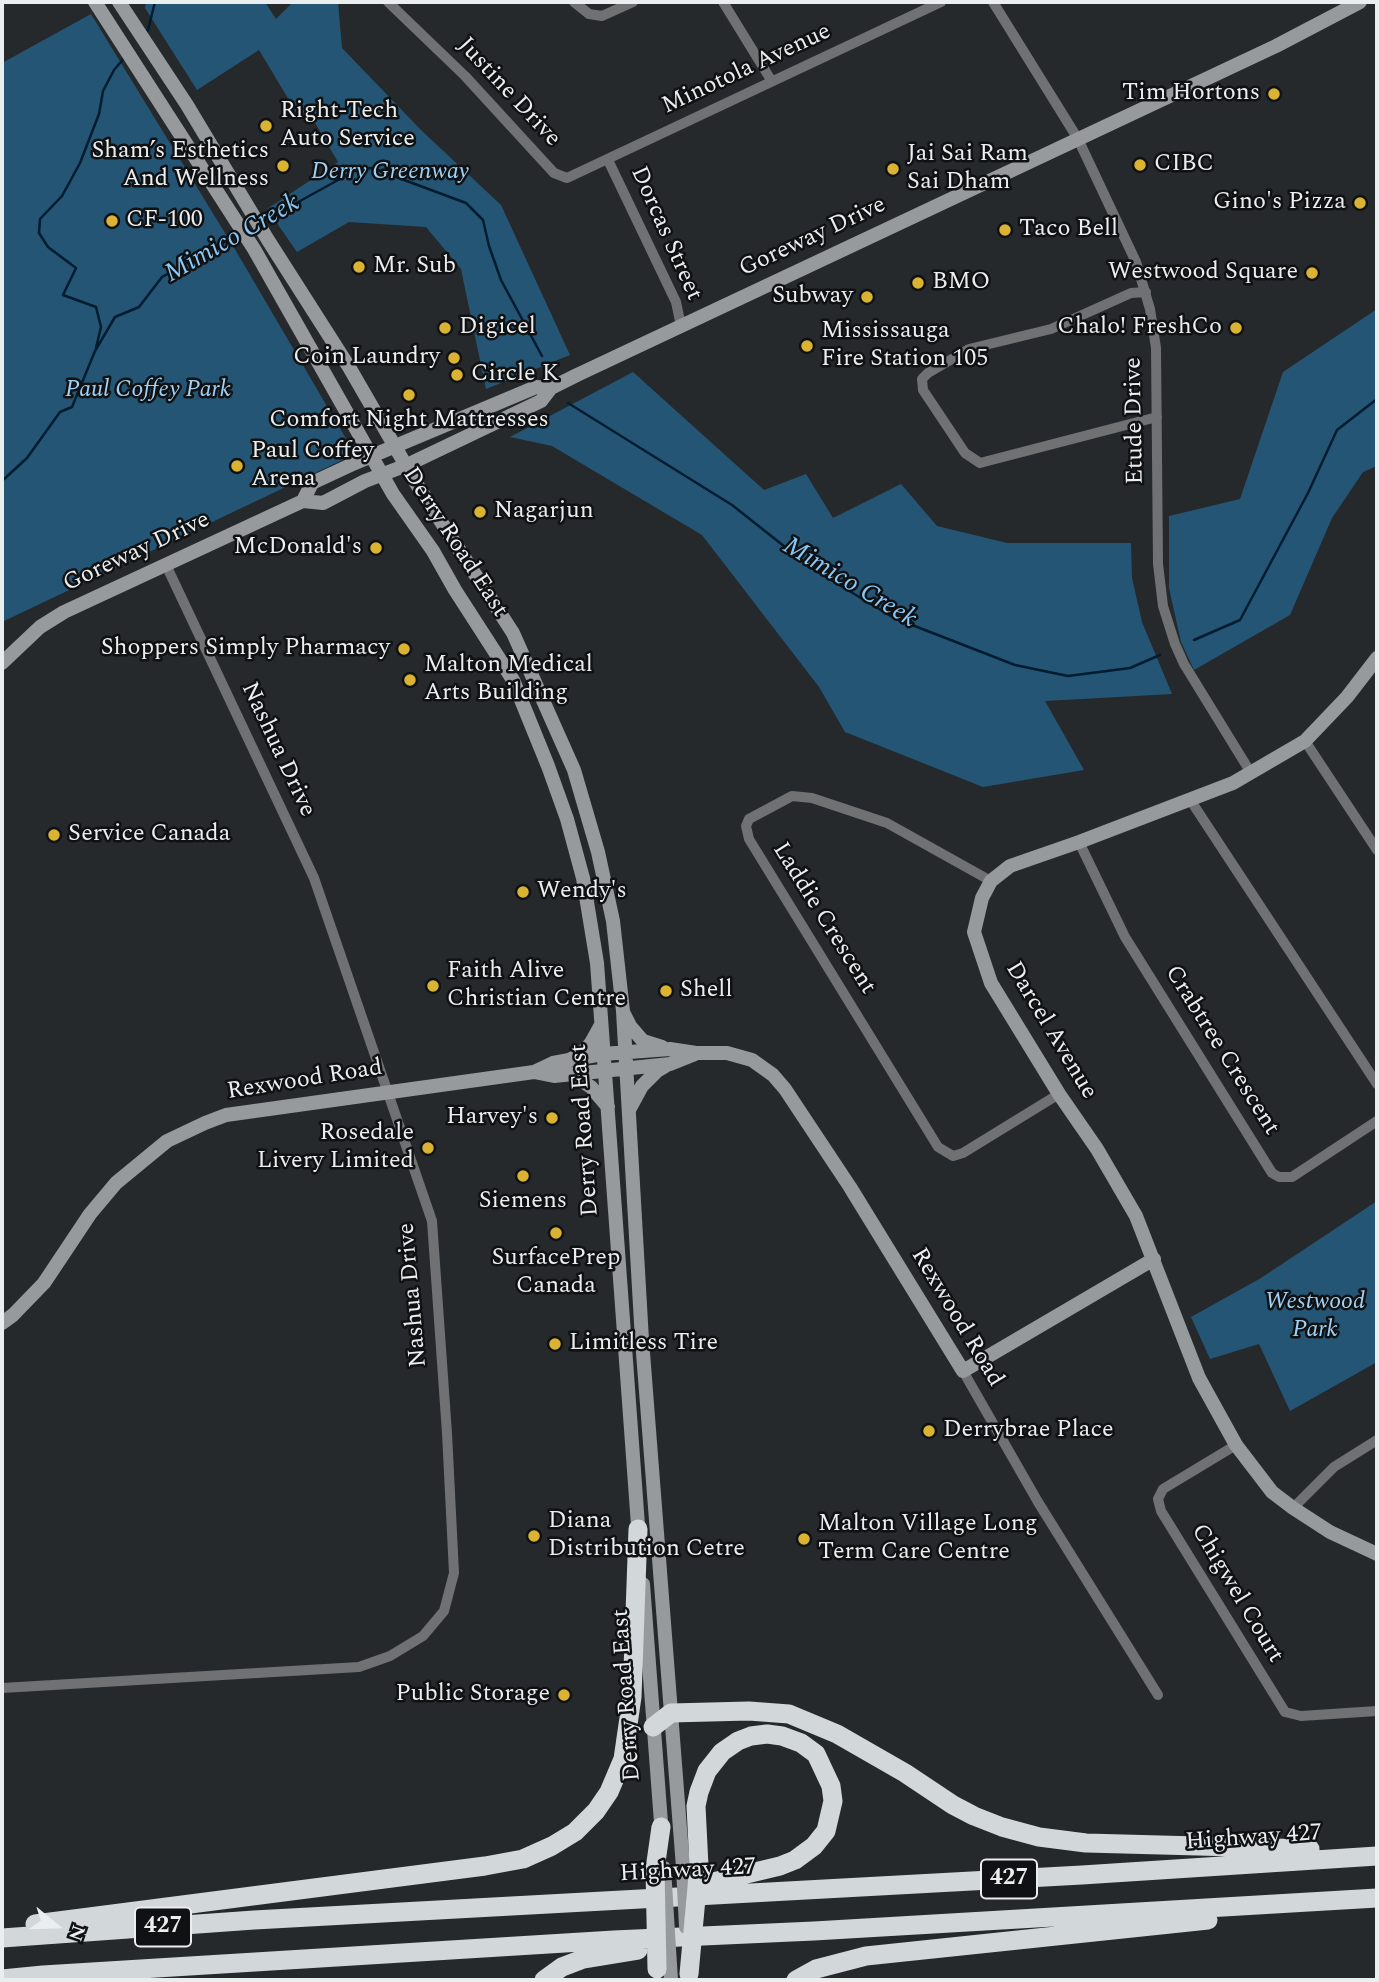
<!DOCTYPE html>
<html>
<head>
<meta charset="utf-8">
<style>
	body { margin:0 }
	#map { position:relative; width:1379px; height:1982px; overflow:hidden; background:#25292b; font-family:Spectral,serif }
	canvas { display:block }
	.frame { position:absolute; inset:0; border:4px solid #ebeeef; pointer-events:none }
	.north { position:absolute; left:21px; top:1891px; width:70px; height:70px; -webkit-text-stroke:5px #101112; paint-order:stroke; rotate:109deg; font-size:19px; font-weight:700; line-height:28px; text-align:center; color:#ebeeef }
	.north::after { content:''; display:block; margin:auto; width:24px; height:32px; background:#ebeeef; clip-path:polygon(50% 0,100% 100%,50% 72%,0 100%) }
</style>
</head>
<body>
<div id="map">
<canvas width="1379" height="1982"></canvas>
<div class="frame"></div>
<div class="north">N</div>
</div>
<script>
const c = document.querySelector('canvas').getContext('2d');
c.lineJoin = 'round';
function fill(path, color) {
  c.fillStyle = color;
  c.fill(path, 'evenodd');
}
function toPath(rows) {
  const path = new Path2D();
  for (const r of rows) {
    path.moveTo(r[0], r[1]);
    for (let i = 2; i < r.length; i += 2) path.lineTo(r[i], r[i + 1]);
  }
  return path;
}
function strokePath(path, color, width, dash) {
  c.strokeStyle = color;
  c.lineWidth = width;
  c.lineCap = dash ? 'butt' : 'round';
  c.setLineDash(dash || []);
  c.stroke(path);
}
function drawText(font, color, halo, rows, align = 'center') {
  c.font = font + ' Spectral,serif';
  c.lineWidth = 5;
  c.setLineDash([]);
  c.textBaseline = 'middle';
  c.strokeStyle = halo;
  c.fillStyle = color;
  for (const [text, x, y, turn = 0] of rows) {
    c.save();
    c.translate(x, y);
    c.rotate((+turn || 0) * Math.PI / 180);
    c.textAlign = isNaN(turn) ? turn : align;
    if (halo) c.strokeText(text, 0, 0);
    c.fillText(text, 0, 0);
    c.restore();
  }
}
const green = toPath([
	[146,2,265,2,276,19,293,2,338,2,342,48,422,131,501,205,570,355,486,389,461,269,426,227,349,222,297,252,267,209,338,162,311,116,301,120,259,50,197,90,145,8],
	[91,14,236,251,355,454,2,622,2,63],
	[1377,309,1377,466,1363,472,1332,518,1290,615,1194,670,1181,642,1169,588,1169,516,1240,499,1283,372],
	[633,372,764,490,806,474,833,518,901,484,937,526,1007,543,1131,543,1132,578,1142,622,1172,694,1045,701,1084,770,983,787,845,732,819,687,702,535,552,446,510,437],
	[1377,1201,1377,1362,1290,1411,1259,1344,1210,1359,1191,1317,1261,1278]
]);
const stream = toPath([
	[145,34,148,30,155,2],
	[262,222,358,169,372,168,466,203,483,220,489,246,501,280,542,356],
	[96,348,101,327,96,307,63,295,76,268,48,247,39,233,40,219,62,196,80,163,99,114,103,91,114,70,125,57],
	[568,403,732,505,813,569,894,618,1015,665,1068,676,1130,668,1160,655],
	[2,481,27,458,60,412,72,407,95,351,115,317,139,307,162,277,237,235],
	[1194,640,1240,620,1308,493,1337,430,1377,399]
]);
const street = toPath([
	[388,2,465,76,554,173,567,178,941,2],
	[574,2,589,14,602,16,633,2],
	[723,2,771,80],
	[993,2,1078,139,1136,262,1150,309,1156,348,1158,564,1163,606,1175,644,1184,664,1251,773],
	[608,160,676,302,681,326],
	[1146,292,1131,293,1051,329,969,349,928,373,922,379,923,390,965,453,980,463,1157,417],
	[1305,741,1377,850],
	[1191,801,1377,1084],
	[1079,842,1125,937,1272,1173,1279,1177,1292,1177,1377,1121],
	[991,881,887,823,812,798,792,796,749,819,746,826,749,839,938,1147,953,1156,963,1153,1059,1094],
	[963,1371,1038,1502,1158,1695],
	[1236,1445,1163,1489,1158,1499,1161,1511,1285,1712,1301,1716,1377,1711],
	[1293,1508,1334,1467,1377,1440],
	[2,1688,359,1667,390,1656,423,1636,444,1611,454,1573,447,1433,432,1221,314,878,166,565]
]);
const secondary = toPath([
	[95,2,254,249,393,494,433,551,455,590,513,680,548,766,567,819,583,878,597,963,639,1539],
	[119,2,187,105,268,240,349,367,416,483,513,633,574,770,598,852,613,921,623,1011,642,1340,683,1867],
	[303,501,312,483,355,463,536,387,551,388],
	[1377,658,1347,697,1305,741,1233,783,1079,842,1010,866,991,881,982,898,974,932,991,983,1059,1094,1097,1149,1136,1216,1199,1378,1236,1445,1272,1492,1293,1508,1330,1532,1377,1554],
	[2,663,40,627,64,612,303,501,323,503,365,481,407,465,541,401,551,388,577,375,1276,46,1360,2],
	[624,1014,630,1026,643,1041,662,1047],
	[571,1059,580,1055,591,1043,601,1025],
	[534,1072,554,1076,670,1064,695,1054],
	[571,1074,591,1087,608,1107],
	[629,1110,642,1086,657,1071,667,1065],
	[2,1323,13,1315,44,1283,90,1214,116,1183,167,1141,205,1123,226,1115,534,1072,553,1063,602,1054,670,1049,696,1053,727,1053,752,1060,773,1075,785,1089,850,1187,963,1371,1154,1259],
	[643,1584,662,1836],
	[670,1965,671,1980]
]);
const highway = toPath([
	[653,1727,671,1713,749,1711,789,1714,837,1734,905,1773,953,1805,974,1816,1002,1827,1039,1837,1086,1843,1310,1849],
	[655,1869,661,1827],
	[692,1887,780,1866,795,1860,814,1846,826,1831,833,1801,831,1786,816,1754,801,1743,782,1736,767,1734,751,1736,738,1741,722,1752,707,1771,699,1792,696,1806,699,1866],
	[35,1924,485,1866,523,1859,552,1846,575,1832,596,1811,609,1792,623,1759,632,1697,638,1529],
	[2,1938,254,1920,1082,1875,1377,1856],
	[2,1979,43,1975,614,1940,814,1931,1377,1898],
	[544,1980,562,1967,583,1959,638,1950],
	[796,1980,816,1969,866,1956,1208,1920]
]);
const secondaryBridge = toPath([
	[683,1867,686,1927],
	[664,1868,670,1965]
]);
const highwayBridge = toPath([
	[655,1869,657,1969],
	[689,1974,699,1866]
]);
const markers = [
	[1274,94,7,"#dab333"],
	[266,126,7,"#dab333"],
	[1140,165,7,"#dab333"],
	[283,166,7,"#dab333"],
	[893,169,7,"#dab333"],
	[1360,203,7,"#dab333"],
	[112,221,7,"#dab333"],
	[1005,230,7,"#dab333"],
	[359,267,7,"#dab333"],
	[1312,273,7,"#dab333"],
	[918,283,7,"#dab333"],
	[867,297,7,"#dab333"],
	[445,328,7,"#dab333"],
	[1236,328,7,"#dab333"],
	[807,346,7,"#dab333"],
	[454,358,7,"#dab333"],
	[457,375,7,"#dab333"],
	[409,395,7,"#dab333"],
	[237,466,7,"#dab333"],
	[480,512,7,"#dab333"],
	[376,548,7,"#dab333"],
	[404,649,7,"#dab333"],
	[410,680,7,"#dab333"],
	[54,835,7,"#dab333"],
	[523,892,7,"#dab333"],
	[433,986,7,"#dab333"],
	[666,991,7,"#dab333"],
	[552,1118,7,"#dab333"],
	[428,1148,7,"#dab333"],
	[523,1176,7,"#dab333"],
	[556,1233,7,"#dab333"],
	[555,1344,7,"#dab333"],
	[929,1431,7,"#dab333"],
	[534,1536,7,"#dab333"],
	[804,1539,7,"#dab333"],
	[564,1695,7,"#dab333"]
];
const shields = [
	[1009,1879,56],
	[163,1927,56]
];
const shieldNames = [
	["427",1009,1879],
	["427",163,1927]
];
const streetNames = [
	["Minotola Avenue",747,70,-25],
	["Justine Drive",508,93,47],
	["Dorcas Street",665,234,66],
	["Goreway Drive",813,238,-25],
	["Etude Drive",1136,421,-91],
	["Derry Road East",454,543,57],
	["Goreway Drive",137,553,-25],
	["Nashua Drive",277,750,65],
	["Laddie Crescent",823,919,58],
	["Darcel Avenue",1050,1031,59],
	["Crabtree Crescent",1221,1051,58],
	["Rexwood Road",305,1081,-9],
	["Derry Road East",586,1130,-94],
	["Nashua Drive",414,1295,-95],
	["Rexwood Road",956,1318,59],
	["Chigwel Court",1236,1594,59],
	["Derry Road East",628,1695,-94],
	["Highway 427",1254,1839,-4],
	["Highway 427",688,1872,-3]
];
const poiNames = [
	["Tim Hortons",1260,94,"right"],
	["Right-Tech",280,112],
	["Auto Service",280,140],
	["Sham’s Esthetics",269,152,"right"],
	["And Wellness",269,180,"right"],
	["Jai Sai Ram",907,155],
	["Sai Dham",907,183],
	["CIBC",1154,165],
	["Gino's Pizza",1346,203,"right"],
	["CF-100",126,221],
	["Taco Bell",1019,230],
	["Mr. Sub",373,267],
	["Westwood Square",1298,273,"right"],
	["BMO",932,283],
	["Subway",853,297,"right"],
	["Digicel",459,328],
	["Chalo! FreshCo",1222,328,"right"],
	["Mississauga",821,332],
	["Fire Station 105",821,360],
	["Coin Laundry",440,358,"right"],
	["Circle K",471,375],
	["Comfort Night Mattresses",409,421,"center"],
	["Paul Coffey",251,452],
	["Arena",251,480],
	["Nagarjun",494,512],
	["McDonald's",362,548,"right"],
	["Shoppers Simply Pharmacy",390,649,"right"],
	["Malton Medical",424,666],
	["Arts Building",424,694],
	["Service Canada",68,835],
	["Wendy's",537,892],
	["Faith Alive",447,972],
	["Christian Centre",447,1000],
	["Shell",680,991],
	["Harvey's",538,1118,"right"],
	["Rosedale",414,1134,"right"],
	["Livery Limited",414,1162,"right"],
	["Siemens",523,1202,"center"],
	["SurfacePrep",556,1259,"center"],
	["Canada",556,1287,"center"],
	["Limitless Tire",569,1344],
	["Derrybrae Place",943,1431],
	["Diana",548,1522],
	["Distribution Cetre",548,1550],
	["Malton Village Long",818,1525],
	["Term Care Centre",818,1553],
	["Public Storage",550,1695,"right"]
];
const parkNames = [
	["Derry Greenway",390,173],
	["Paul Coffey Park",148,391],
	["Westwood",1315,1303],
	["Park",1315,1331]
];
const waterNames = [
	["Mimico Creek",233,240,-30],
	["Mimico Creek",849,584,31]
];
fill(green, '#255575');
strokePath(stream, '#001c30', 2.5);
strokePath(street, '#6f7172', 10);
strokePath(secondary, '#979a9c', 14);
strokePath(highway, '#d2d7da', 19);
strokePath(secondaryBridge, '#979a9c', 14);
strokePath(highwayBridge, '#d2d7da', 19);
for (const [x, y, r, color] of markers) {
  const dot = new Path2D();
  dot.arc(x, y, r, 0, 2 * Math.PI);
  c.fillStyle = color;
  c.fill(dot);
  strokePath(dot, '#101112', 2.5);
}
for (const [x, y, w] of shields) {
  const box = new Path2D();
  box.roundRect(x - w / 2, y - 19.5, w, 39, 5);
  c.fillStyle = '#101112';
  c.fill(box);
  strokePath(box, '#ebeeef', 2);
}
drawText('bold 23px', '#ebeeef', null, shieldNames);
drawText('24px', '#ebeeef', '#101112', streetNames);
drawText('24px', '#ebeeef', '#101112', poiNames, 'left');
drawText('italic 24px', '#a0d0f4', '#101112', parkNames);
drawText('italic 26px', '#87c8f8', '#101112', waterNames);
</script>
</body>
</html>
